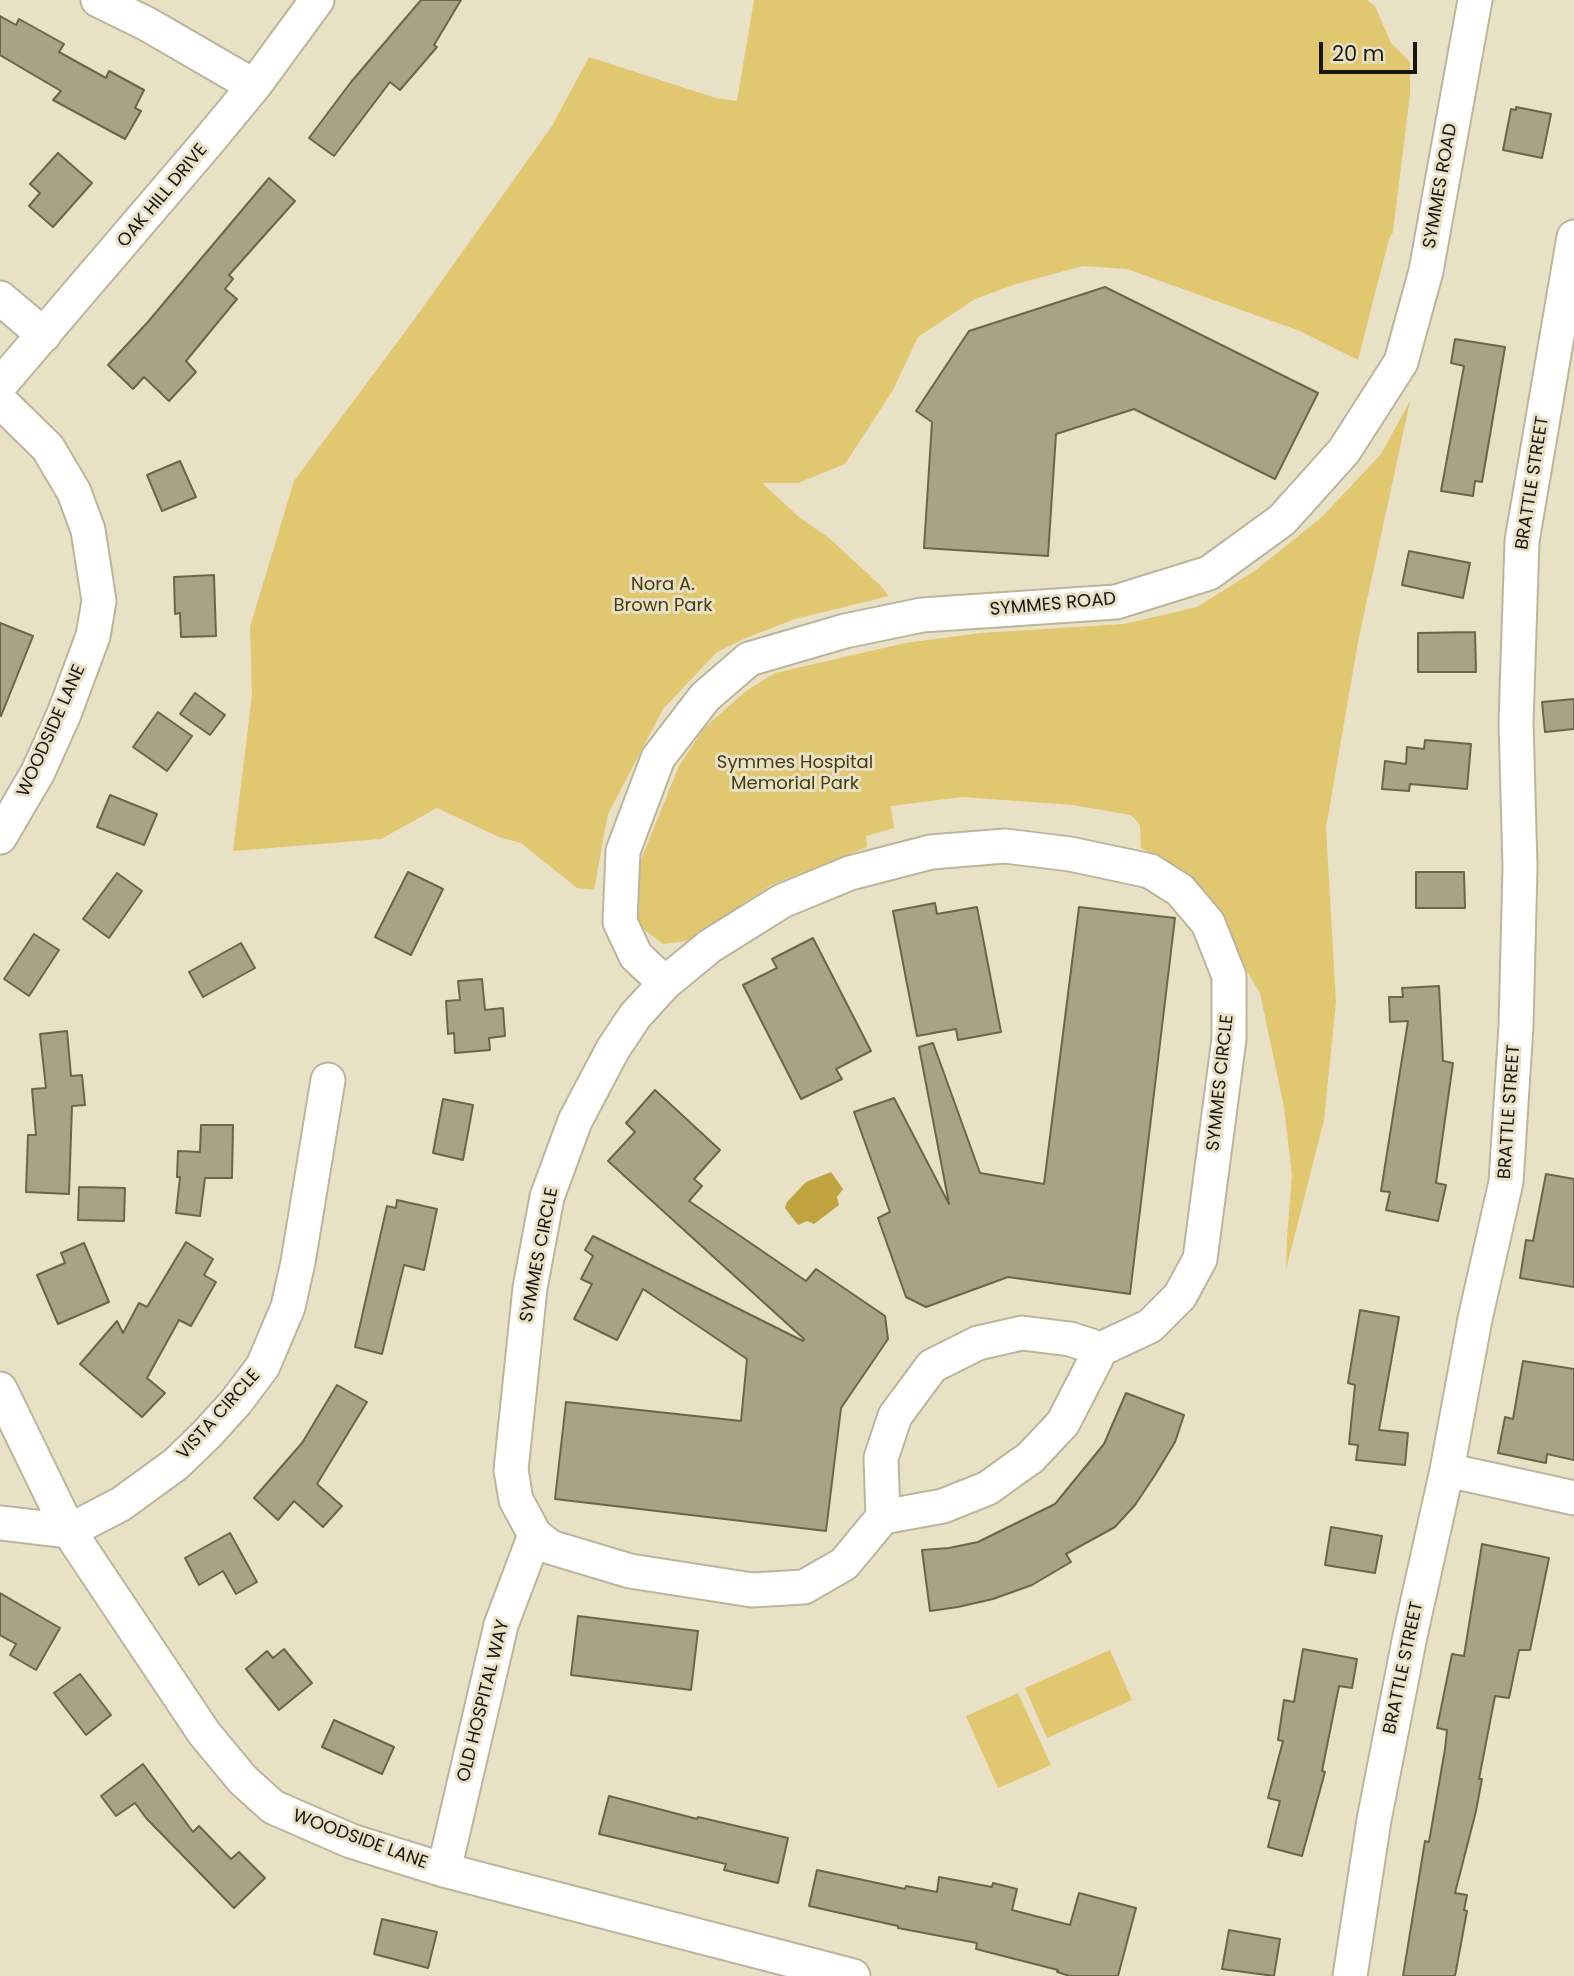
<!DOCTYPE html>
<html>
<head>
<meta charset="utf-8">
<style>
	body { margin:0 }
	#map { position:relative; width:1574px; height:1976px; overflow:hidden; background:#e9e1c5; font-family:Poppins,sans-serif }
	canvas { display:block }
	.scale { position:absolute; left:1319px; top:42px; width:98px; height:32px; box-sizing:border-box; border:4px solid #19160c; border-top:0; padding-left:9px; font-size:21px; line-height:24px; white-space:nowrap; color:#19160c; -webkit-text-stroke:5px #e9e1c5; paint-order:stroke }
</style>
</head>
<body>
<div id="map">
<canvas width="1574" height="1976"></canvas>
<div class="scale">20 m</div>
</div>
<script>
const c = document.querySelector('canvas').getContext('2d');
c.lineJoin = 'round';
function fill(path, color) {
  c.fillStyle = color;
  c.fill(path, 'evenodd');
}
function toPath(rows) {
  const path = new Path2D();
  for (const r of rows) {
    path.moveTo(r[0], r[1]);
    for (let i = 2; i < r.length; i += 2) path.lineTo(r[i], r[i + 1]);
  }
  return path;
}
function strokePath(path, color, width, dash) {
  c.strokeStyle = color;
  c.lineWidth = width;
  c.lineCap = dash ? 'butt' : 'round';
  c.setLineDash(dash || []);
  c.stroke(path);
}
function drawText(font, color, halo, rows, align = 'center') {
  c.font = font + ' Poppins,sans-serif';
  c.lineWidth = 6;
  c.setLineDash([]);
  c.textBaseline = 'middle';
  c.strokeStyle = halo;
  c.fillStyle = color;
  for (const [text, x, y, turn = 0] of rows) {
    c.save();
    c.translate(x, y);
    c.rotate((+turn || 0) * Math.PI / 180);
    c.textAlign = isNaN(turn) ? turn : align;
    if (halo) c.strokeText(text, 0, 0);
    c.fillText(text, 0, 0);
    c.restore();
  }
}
const green = toPath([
	[754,0,1367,0,1375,6,1391,43,1410,62,1410,94,1393,232,1389,239,1358,360,1300,331,1127,269,1083,266,1016,284,975,299,918,337,893,390,845,464,798,483,762,483,800,518,829,538,879,584,889,596,795,619,746,638,717,652,663,709,608,814,594,890,577,888,521,843,499,837,437,808,381,839,233,851,252,695,250,627,294,481,416,317,552,126,589,57,716,98,737,101],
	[1410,401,1358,642,1326,828,1336,1002,1324,1120,1286,1269,1287,1238,1292,1175,1284,1107,1260,993,1188,873,1141,848,1140,825,1131,815,1073,805,962,797,891,806,894,828,866,836,867,847,771,885,687,941,663,944,642,928,635,908,640,862,679,766,704,728,746,691,775,673,905,643,981,633,1124,624,1197,607,1256,570,1323,516,1381,454],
	[1110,1650,1132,1700,1047,1738,1025,1688],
	[1018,1693,1051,1765,998,1788,966,1716]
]);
const water = toPath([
	[831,1172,843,1189,837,1197,839,1205,814,1224,807,1221,798,1225,785,1208,787,1202,806,1182]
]);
const building = toPath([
	[421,0,461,0,434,45,437,47,400,90,390,82,334,156,309,138,351,82,421,0],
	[0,16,16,25,19,19,64,44,59,52,106,78,109,71,144,90,135,108,141,111,125,139,53,100,61,91,0,55,0,16],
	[1516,107,1551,114,1542,158,1503,150,1511,109,1516,110,1516,107],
	[58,153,92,183,53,227,29,206,40,193,30,184,58,153],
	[269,178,295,201,229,275,233,279,225,289,237,299,186,361,196,372,169,401,144,377,133,389,108,365,147,323,269,178],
	[1105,287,1318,393,1275,479,1134,409,1056,434,1048,556,924,548,932,422,916,411,969,331,1105,287],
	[1455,339,1505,347,1482,482,1475,481,1473,496,1441,491,1464,366,1451,363,1455,339],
	[180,461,196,497,162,511,147,475,180,461],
	[1409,551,1470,563,1463,598,1402,585,1409,551],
	[214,575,216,636,181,637,180,613,175,614,174,577,214,575],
	[0,623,33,636,1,716,0,716,0,623],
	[1475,632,1476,672,1418,672,1418,633,1475,632],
	[195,693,225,715,210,735,180,714,195,693],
	[1574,699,1574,729,1545,732,1542,702,1574,699],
	[158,712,192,736,167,771,133,747,158,712],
	[1425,740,1471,744,1467,789,1410,784,1409,791,1382,789,1385,761,1406,764,1407,747,1424,749,1425,740],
	[110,795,157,814,144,845,97,827,110,795],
	[408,872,443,889,411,955,375,937,408,872],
	[1416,872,1464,872,1465,908,1416,908,1416,872],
	[117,873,142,891,109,938,83,919,117,873],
	[935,903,937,914,977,907,1001,1032,958,1040,956,1029,917,1036,893,911,935,903],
	[1079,907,1175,918,1130,1294,1008,1277,926,1307,906,1297,878,1218,890,1212,854,1112,894,1098,949,1204,919,1047,933,1043,980,1173,1044,1184,1079,907],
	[34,934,59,950,29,996,4,979,34,934],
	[813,938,871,1051,836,1069,842,1079,801,1099,743,985,777,968,772,959,813,938],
	[241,943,255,968,203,997,189,972,241,943],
	[482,979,485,1010,503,1008,505,1036,489,1038,490,1050,455,1053,454,1033,448,1034,446,1001,460,1000,458,981,482,979],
	[1439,986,1443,1061,1453,1063,1436,1183,1446,1185,1438,1221,1386,1210,1390,1192,1381,1191,1408,1021,1390,1022,1389,997,1403,997,1402,988,1439,986],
	[67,1031,71,1076,82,1075,85,1105,72,1106,69,1194,26,1192,28,1135,36,1135,32,1089,46,1088,40,1034,67,1031],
	[655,1090,720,1150,694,1179,702,1186,689,1201,806,1281,816,1269,885,1316,888,1339,841,1408,826,1531,555,1499,566,1402,741,1421,747,1359,643,1289,617,1340,574,1319,592,1284,581,1279,593,1256,585,1250,593,1236,803,1341,804,1339,608,1161,635,1132,626,1123,655,1090],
	[443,1099,473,1105,463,1160,433,1153,443,1099],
	[201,1125,233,1125,232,1178,205,1178,200,1216,176,1213,180,1177,177,1177,178,1151,200,1152,201,1125],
	[1546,1174,1574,1179,1574,1287,1520,1278,1526,1240,1533,1241,1546,1174],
	[79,1187,125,1188,124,1221,78,1220,79,1187],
	[397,1200,437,1209,424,1270,404,1265,382,1354,355,1347,387,1206,396,1208,397,1200],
	[186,1242,213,1259,204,1275,216,1282,191,1326,179,1320,147,1378,165,1393,142,1417,80,1364,117,1321,123,1333,139,1303,147,1307,186,1242],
	[84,1243,109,1302,58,1324,37,1275,65,1263,61,1253,84,1243],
	[1360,1310,1399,1317,1379,1430,1408,1433,1405,1465,1356,1460,1358,1445,1349,1444,1355,1385,1348,1383,1360,1310],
	[1523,1361,1574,1369,1574,1460,1547,1454,1546,1463,1498,1453,1505,1417,1513,1419,1523,1361],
	[337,1385,367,1402,317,1484,342,1506,323,1527,294,1501,278,1520,254,1498,302,1443,337,1385],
	[1126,1393,1184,1415,1175,1442,1155,1475,1135,1505,1115,1527,1066,1554,1071,1562,1032,1585,993,1599,958,1607,930,1611,922,1550,949,1548,978,1542,1055,1504,1104,1444,1126,1393],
	[1331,1527,1382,1536,1375,1573,1325,1565,1331,1527],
	[230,1533,257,1582,236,1594,223,1571,199,1585,185,1558,230,1533],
	[1482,1544,1549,1558,1530,1650,1519,1650,1509,1698,1495,1696,1479,1779,1482,1779,1476,1811,1455,1893,1467,1895,1464,1910,1467,1911,1455,1976,1403,1976,1425,1841,1429,1842,1445,1749,1447,1730,1437,1728,1452,1654,1464,1656,1482,1544],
	[0,1593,60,1628,36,1670,10,1655,16,1644,0,1635,0,1593],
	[578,1616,698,1631,691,1690,571,1675,578,1616],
	[284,1649,312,1683,279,1710,246,1669,267,1651,273,1658,284,1649],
	[1303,1649,1357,1659,1352,1688,1339,1686,1322,1771,1325,1772,1302,1856,1268,1847,1280,1801,1268,1798,1283,1741,1278,1740,1284,1700,1294,1702,1303,1649],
	[80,1674,111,1715,86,1735,54,1693,80,1674],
	[334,1720,394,1747,382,1774,322,1747,334,1720],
	[143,1764,193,1832,199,1826,231,1859,239,1852,265,1878,234,1908,146,1818,135,1803,116,1816,101,1796,143,1764],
	[609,1796,697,1819,698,1817,788,1838,778,1883,724,1870,726,1864,599,1834,609,1796],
	[817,1870,905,1889,906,1886,937,1892,939,1877,992,1887,993,1883,1017,1889,1012,1910,1070,1925,1079,1893,1136,1908,1118,1976,1070,1976,1057,1972,1058,1970,976,1949,977,1943,898,1928,898,1926,809,1906,817,1870],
	[382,1919,437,1932,428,1968,374,1954,382,1919],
	[1229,1930,1280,1939,1274,1976,1222,1969,1229,1930]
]);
const minor = toPath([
	[98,0,147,24,254,86],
	[0,298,44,335],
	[0,385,206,144,254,86,317,0],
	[0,401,48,448,74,492,88,530,99,601,93,636,64,714,38,772,0,837],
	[665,983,636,956,620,922,623,851,658,758,705,697,749,659,845,631,922,615,1116,602,1209,573,1282,520,1344,451,1401,362,1426,271,1475,0],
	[0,1389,69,1531,204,1733,243,1780,273,1807,351,1841,444,1870,853,1976],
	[1447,1470,1574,1498],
	[883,1517,943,1506,988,1488,1017,1467,1030,1458,1063,1423,1101,1349,1150,1326,1180,1296,1200,1259,1229,1039,1229,976,1208,923,1180,890,1150,871,1070,854,1005,846,931,852,850,873,782,901,710,946,665,983,635,1016,613,1049,575,1121,547,1197,530,1288,511,1470,516,1500,535,1535,550,1547,630,1571,752,1590,804,1587,844,1564,883,1517,881,1458,895,1416,932,1366,978,1343,1022,1333,1070,1339,1101,1349],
	[0,1523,69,1531,121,1504,176,1464,207,1434,236,1402,263,1366,288,1307,298,1262,328,1080],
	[444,1870,501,1625,535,1535],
	[1350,1976,1374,1820,1410,1636,1447,1470,1475,1319,1506,1182,1516,1026,1520,867,1516,722,1522,541,1574,237]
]);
const streetNames = [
	["SYMMES ROAD",1441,186,-80],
	["OAK HILL DRIVE",163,196,-50],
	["BRATTLE STREET",1533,483,-81],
	["SYMMES ROAD",1053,605,-5],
	["WOODSIDE LANE",52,731,-66],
	["SYMMES CIRCLE",1221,1083,-84],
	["BRATTLE STREET",1510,1112,-86],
	["SYMMES CIRCLE",540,1255,-79],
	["VISTA CIRCLE",219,1415,-48],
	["BRATTLE STREET",1404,1668,-78],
	["OLD HOSPITAL WAY",484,1701,-76],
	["WOODSIDE LANE",360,1840,20]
];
const parkNames = [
	["Nora A.",663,585],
	["Brown Park",663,606],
	["Symmes Hospital",795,763],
	["Memorial Park",795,784]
];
fill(green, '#e0c770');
fill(water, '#bea33f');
fill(building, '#a9a287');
strokePath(building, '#6c654c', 2);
strokePath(minor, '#bdb59a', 37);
strokePath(minor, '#fff', 33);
drawText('18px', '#19160c', '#e9e1c5', streetNames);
drawText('18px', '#463b10', '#e9e1c5', parkNames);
</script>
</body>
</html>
